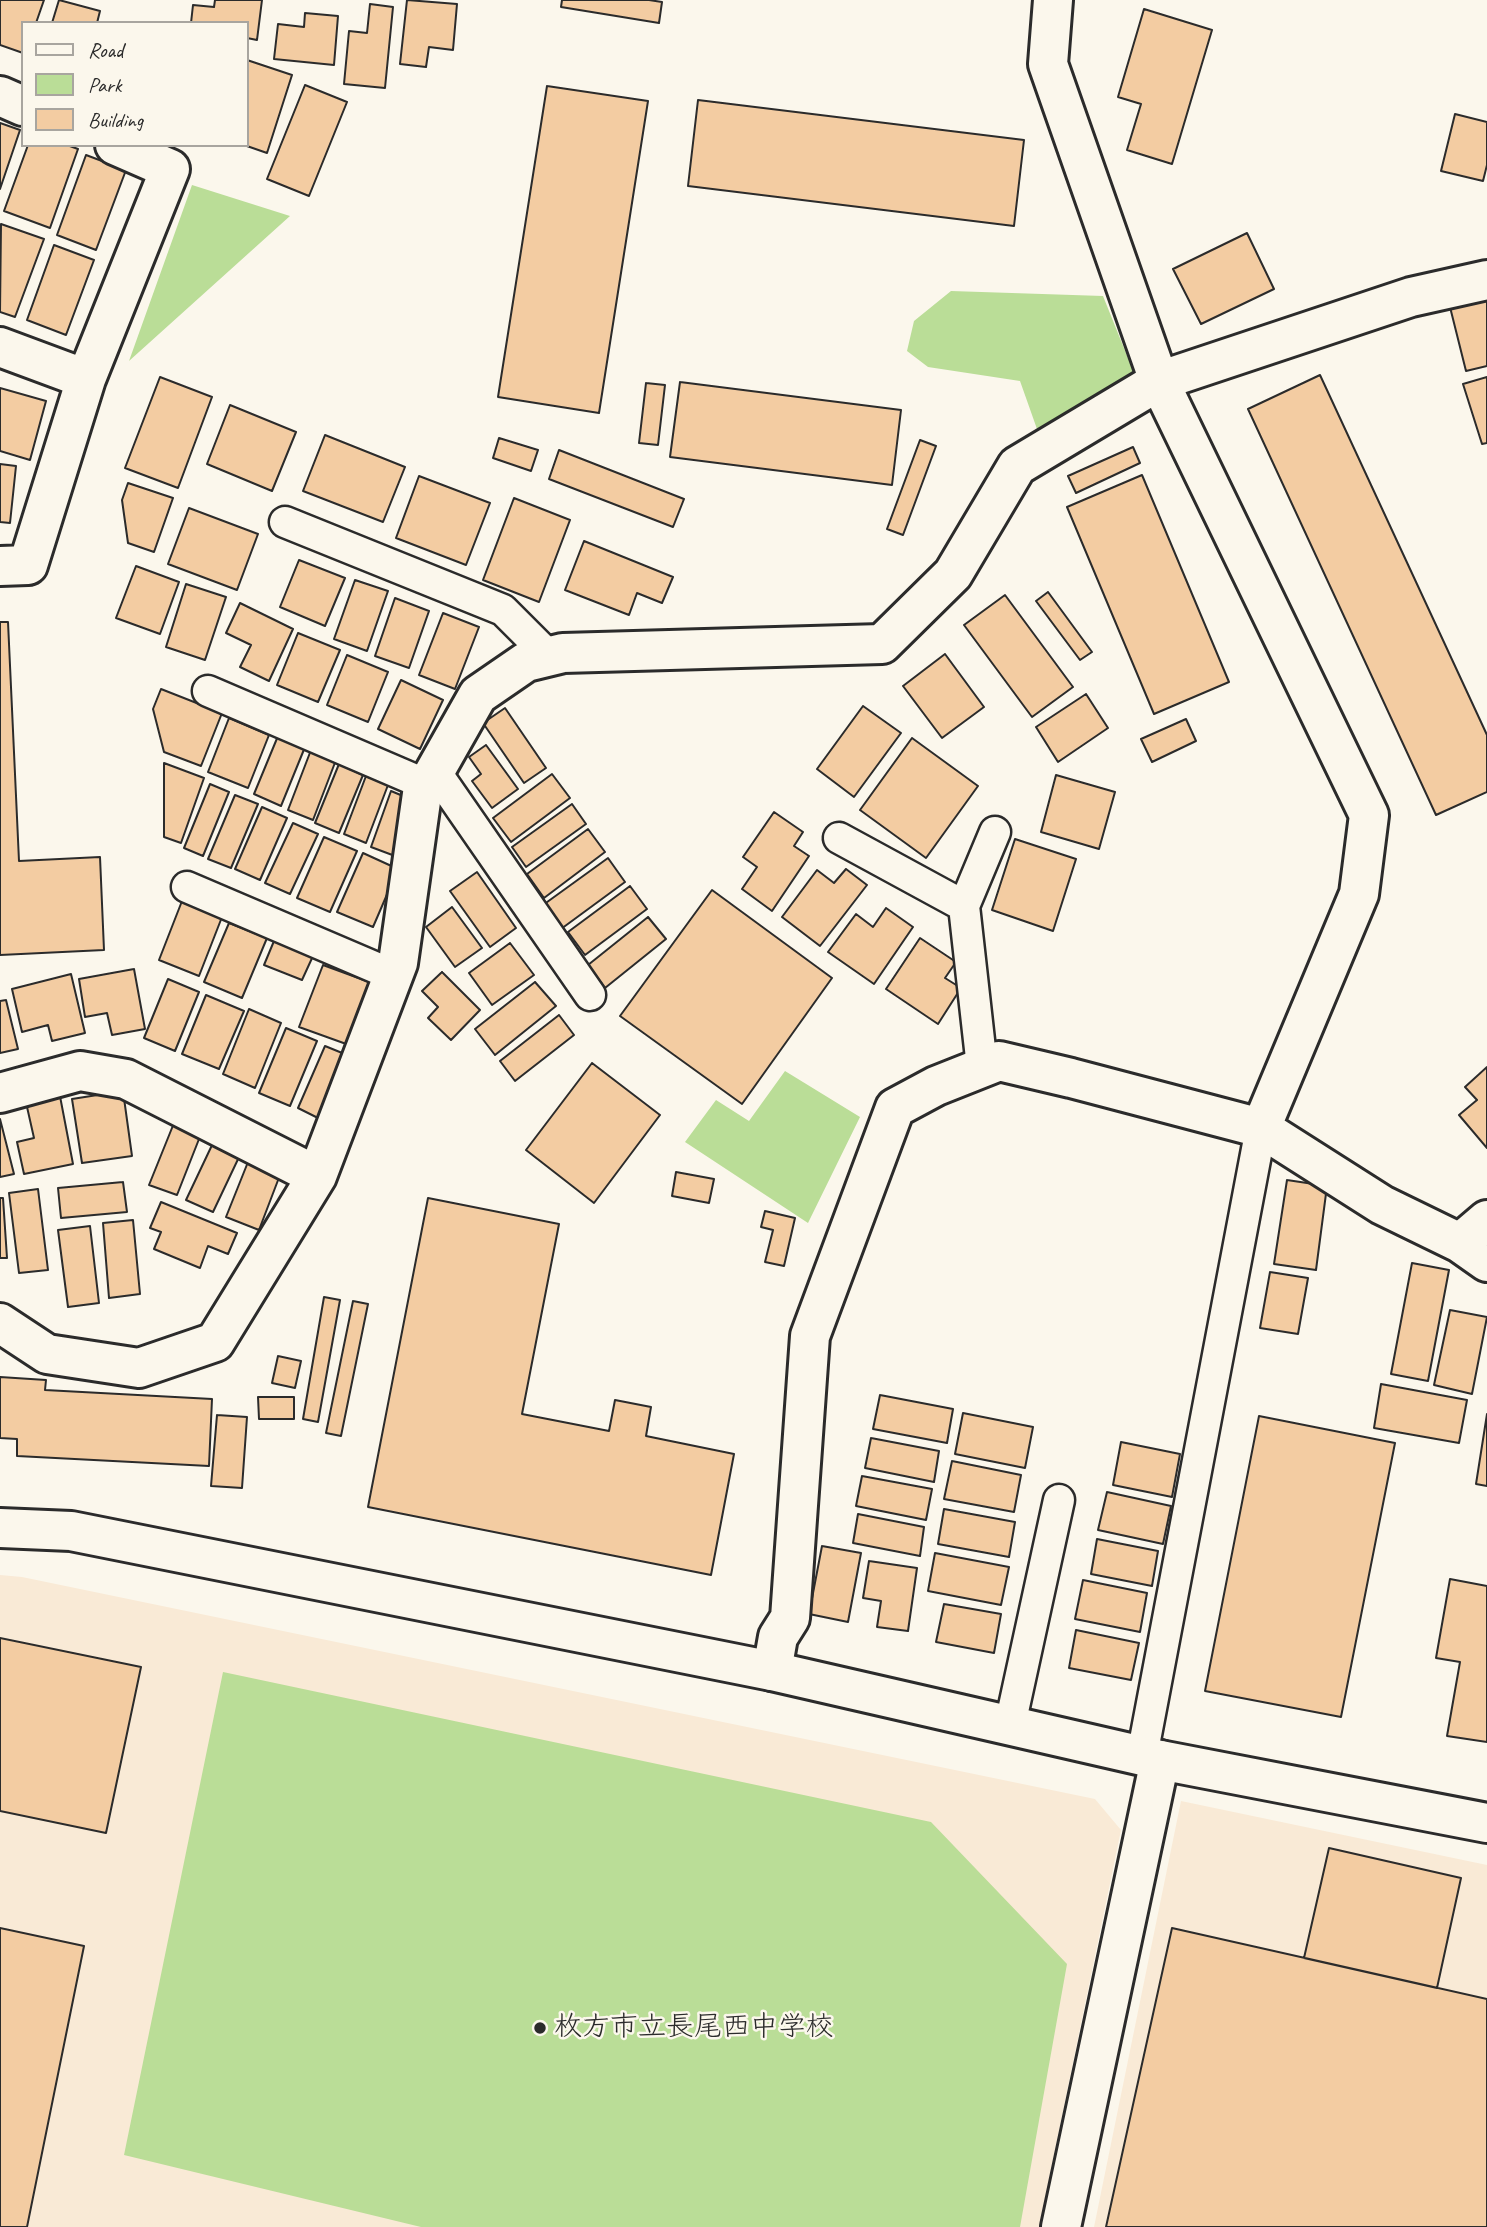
<!DOCTYPE html>
<html>
<head>
<meta charset="utf-8">
<style>
	body { margin:0 }
	#map { position:relative; width:1487px; height:2227px; overflow:hidden; background:#fbf7ec; font-family:Caveat,sans-serif }
	canvas { display:block }
	.legend { position:absolute; left:21px; top:21px; width:228px; height:126px; box-sizing:border-box; background:#fbf7ec; border:2px solid #a8a59f; margin:0; padding:9px 12px; list-style:none; font-size:21px; color:#2b2b2b }
	.legend li { display:flex; align-items:center; gap:14px; height:35px }
	.legend b { width:35px; border:2px solid #a8a59f }
</style>
</head>
<body>
<div id="map">
<canvas width="1487" height="2227"></canvas>
<ul class="legend">
<li><b style="height:9px;background:#fbf7ec"></b>Road</li>
<li><b style="height:19px;background:#badd97"></b>Park</li>
<li><b style="height:19px;background:#f3cca2"></b>Building</li>
</ul>
</div>
<script>
const c = document.querySelector('canvas').getContext('2d');
c.lineJoin = 'round';
function fill(path, color) {
  c.fillStyle = color;
  c.fill(path, 'evenodd');
}
function toPath(rows) {
  const path = new Path2D();
  for (const r of rows) {
    path.moveTo(r[0], r[1]);
    for (let i = 2; i < r.length; i += 2) path.lineTo(r[i], r[i + 1]);
  }
  return path;
}
function strokePath(path, color, width, dash) {
  c.strokeStyle = color;
  c.lineWidth = width;
  c.lineCap = dash ? 'butt' : 'round';
  c.setLineDash(dash || []);
  c.stroke(path);
}
function drawText(font, color, halo, rows, align = 'center') {
  c.font = font + ' Caveat,"Klee One",sans-serif';
  c.lineWidth = 5;
  c.setLineDash([]);
  c.textBaseline = 'middle';
  c.strokeStyle = halo;
  c.fillStyle = color;
  for (const [text, x, y, turn = 0] of rows) {
    c.save();
    c.translate(x, y);
    c.rotate((+turn || 0) * Math.PI / 180);
    c.textAlign = isNaN(turn) ? turn : align;
    if (halo) c.strokeText(text, 0, 0);
    c.fillText(text, 0, 0);
    c.restore();
  }
}
const built = toPath([
	[0,1575,22,1577,1095,1799,1121,1830,1039,2227,0,2227],
	[1181,1801,1487,1865,1487,2227,1094,2227]
]);
const green = toPath([
	[192,185,290,216,129,361],
	[951,291,1103,296,1134,373,1037,429,1020,381,928,367,907,351,914,321],
	[785,1071,860,1117,808,1223,685,1142,716,1100,749,1121],
	[223,1672,931,1822,1067,1964,1020,2227,421,2227,124,2155]
]);
const building = toPath([
	[0,0,44,0,36,23,23,23,23,53,0,45,0,0],
	[59,0,100,11,97,23,52,23,59,0],
	[215,0,262,0,257,40,247,38,247,23,191,23,193,5,214,7,215,0],
	[407,0,457,4,453,50,429,47,426,67,400,64,407,0],
	[562,0,649,0,662,2,659,23,561,7,562,0],
	[370,4,393,7,385,88,344,84,349,31,367,33,370,4],
	[1144,9,1212,30,1172,164,1127,150,1141,104,1118,97,1144,9],
	[305,13,338,16,334,65,274,59,278,24,304,27,305,13],
	[247,60,292,75,267,153,244,145,247,145,247,60],
	[305,85,347,102,309,196,267,179,305,85],
	[547,86,648,101,599,413,498,397,547,86],
	[698,100,1024,140,1014,226,688,186,698,100],
	[1455,114,1487,122,1487,165,1483,181,1441,171,1455,114],
	[0,123,20,130,0,189,0,123],
	[28,145,67,145,78,149,50,228,4,211,28,145],
	[86,155,126,170,96,250,57,235,86,155],
	[1,224,44,239,15,317,0,312,1,224],
	[1247,233,1274,289,1201,324,1173,269,1247,233],
	[54,245,94,260,66,335,27,320,54,245],
	[1487,299,1487,366,1466,371,1450,307,1487,299],
	[1320,375,1487,735,1487,792,1436,815,1248,409,1320,375],
	[160,377,212,397,178,488,125,468,160,377],
	[1487,377,1487,443,1482,444,1463,384,1487,377],
	[680,382,901,410,892,485,670,457,680,382],
	[646,383,665,385,658,445,639,443,646,383],
	[0,388,46,401,30,460,0,451,0,388],
	[230,405,296,432,272,491,207,464,230,405],
	[325,435,405,467,383,522,303,491,325,435],
	[499,438,538,450,531,471,493,458,499,438],
	[920,440,936,446,903,535,887,529,920,440],
	[1133,447,1140,463,1076,493,1068,476,1133,447],
	[559,450,684,499,673,527,549,479,559,450],
	[0,464,16,466,10,523,0,522,0,464],
	[1142,475,1229,682,1154,714,1067,507,1142,475],
	[419,476,490,503,466,565,396,538,419,476],
	[128,483,173,498,154,552,128,543,122,500,128,483],
	[514,498,570,520,539,602,483,580,514,498],
	[189,508,258,534,237,590,168,564,189,508],
	[584,541,673,577,662,603,637,593,629,615,565,590,584,541],
	[299,560,345,578,325,626,280,607,299,560],
	[136,566,179,582,160,634,116,618,136,566],
	[355,580,388,591,367,651,334,639,355,580],
	[186,584,226,597,205,660,166,647,186,584],
	[1048,592,1092,652,1080,660,1036,601,1048,592],
	[1005,595,1073,687,1032,717,964,625,1005,595],
	[395,598,429,611,409,668,375,656,395,598],
	[240,603,293,629,269,681,240,667,251,645,226,633,240,603],
	[443,613,479,627,455,689,419,675,443,613],
	[0,622,8,622,19,861,100,857,104,950,0,955,0,622],
	[298,633,340,650,318,702,277,685,298,633],
	[945,654,984,707,942,738,903,686,945,654],
	[347,655,388,672,368,722,327,705,347,655],
	[401,680,443,700,420,749,378,729,401,680],
	[161,689,222,713,201,766,164,752,153,709,161,689],
	[1086,694,1108,728,1058,762,1036,727,1086,694],
	[863,706,901,733,854,797,817,769,863,706],
	[505,708,546,768,524,783,483,723,505,708],
	[229,718,269,735,248,788,208,772,229,718],
	[1186,719,1196,741,1152,762,1141,739,1186,719],
	[278,736,305,747,281,806,254,794,278,736],
	[912,738,978,786,926,858,860,810,912,738],
	[486,745,518,789,492,808,472,781,481,774,469,757,486,745],
	[311,750,336,760,313,820,288,810,311,750],
	[164,763,204,778,181,843,164,837,164,763],
	[339,764,363,775,339,833,315,823,339,764],
	[552,774,570,798,511,842,493,818,552,774],
	[1056,775,1115,792,1099,849,1041,832,1056,775],
	[366,776,388,785,366,843,344,834,366,776],
	[210,784,229,792,203,856,184,848,210,784],
	[391,791,415,801,395,856,371,847,391,791],
	[235,795,258,804,231,868,208,859,235,795],
	[572,804,586,824,526,867,512,847,572,804],
	[262,807,287,818,260,880,235,869,262,807],
	[774,812,803,832,794,846,809,856,772,911,742,889,757,867,743,857,774,812],
	[293,823,318,834,290,894,265,883,293,823],
	[588,829,605,852,544,898,527,874,588,829],
	[324,837,357,851,330,912,297,898,324,837],
	[1015,839,1076,859,1053,931,992,910,1015,839],
	[363,853,398,869,373,927,337,912,363,853],
	[608,858,625,882,561,929,543,905,608,858],
	[846,869,867,885,820,946,782,917,817,870,834,883,846,869],
	[477,872,516,928,490,947,450,891,477,872],
	[630,886,647,909,585,955,568,932,630,886],
	[712,890,832,978,742,1104,620,1016,712,890],
	[182,901,222,917,199,976,159,960,182,901],
	[452,907,482,948,455,967,426,927,452,907],
	[886,908,913,927,874,984,828,952,856,914,873,927,886,908],
	[648,917,666,939,605,988,588,965,648,917],
	[229,923,267,938,242,998,204,982,229,923],
	[920,938,956,962,945,978,961,988,938,1024,886,989,920,938],
	[274,941,313,956,302,980,264,965,274,941],
	[510,943,534,975,492,1005,469,973,510,943],
	[323,965,372,983,349,1045,299,1027,323,965],
	[134,969,145,1029,112,1035,107,1013,85,1017,79,979,134,969],
	[442,972,480,1010,451,1040,428,1018,438,1007,422,991,442,972],
	[71,974,85,1033,52,1041,48,1025,22,1032,12,989,71,974],
	[168,979,199,992,175,1051,144,1038,168,979],
	[535,982,556,1006,495,1055,475,1029,535,982],
	[206,995,244,1011,219,1069,182,1054,206,995],
	[6,1000,18,1049,0,1053,0,1001,6,1000],
	[249,1009,281,1023,255,1088,223,1074,249,1009],
	[559,1015,574,1035,515,1081,500,1061,559,1015],
	[286,1028,317,1041,290,1106,259,1093,286,1028],
	[325,1046,352,1057,324,1121,298,1108,325,1046],
	[592,1063,660,1115,594,1203,526,1150,592,1063],
	[1487,1067,1487,1148,1459,1115,1477,1100,1465,1087,1487,1067],
	[59,1091,73,1164,24,1174,17,1142,34,1138,25,1098,59,1091],
	[123,1091,132,1156,82,1163,72,1099,123,1091],
	[0,1119,14,1174,0,1177,0,1119],
	[174,1123,201,1134,177,1195,149,1185,174,1123],
	[213,1143,240,1155,213,1212,186,1200,213,1143],
	[248,1162,280,1175,259,1230,226,1217,248,1162],
	[676,1172,714,1179,709,1203,672,1196,676,1172],
	[1287,1180,1327,1186,1316,1270,1274,1264,1287,1180],
	[123,1182,127,1212,61,1218,58,1188,123,1182],
	[38,1189,48,1270,19,1273,9,1193,38,1189],
	[0,1198,3,1198,7,1258,0,1258,0,1198],
	[428,1198,559,1224,522,1414,609,1431,615,1400,651,1407,646,1436,734,1454,711,1575,368,1507,428,1198],
	[161,1202,237,1233,228,1254,208,1246,200,1268,154,1249,161,1232,150,1228,161,1202],
	[765,1211,795,1218,784,1266,765,1262,773,1230,761,1227,765,1211],
	[133,1220,140,1294,109,1298,103,1223,133,1220],
	[90,1226,99,1303,68,1307,58,1230,90,1226],
	[1412,1263,1449,1270,1428,1381,1391,1374,1412,1263],
	[1270,1272,1308,1278,1298,1334,1260,1328,1270,1272],
	[324,1297,340,1300,318,1422,303,1419,324,1297],
	[353,1301,368,1304,341,1436,326,1433,353,1301],
	[1450,1310,1487,1317,1472,1394,1434,1385,1450,1310],
	[278,1356,301,1361,295,1388,272,1383,278,1356],
	[0,1377,46,1380,45,1390,212,1399,209,1466,17,1456,17,1439,0,1438,0,1377],
	[1381,1384,1467,1400,1459,1443,1374,1428,1381,1384],
	[880,1395,953,1409,947,1443,873,1429,880,1395],
	[258,1397,294,1397,294,1419,259,1419,258,1397],
	[963,1413,1033,1427,1025,1468,955,1454,963,1413],
	[1487,1414,1487,1486,1476,1484,1487,1414],
	[217,1415,247,1417,242,1488,211,1486,217,1415],
	[1259,1416,1395,1443,1341,1717,1205,1691,1259,1416],
	[871,1438,939,1451,934,1482,865,1468,871,1438],
	[1121,1442,1180,1454,1172,1497,1113,1485,1121,1442],
	[952,1461,1021,1475,1014,1512,944,1499,952,1461],
	[862,1476,932,1489,926,1520,856,1506,862,1476],
	[1107,1492,1171,1506,1163,1544,1098,1530,1107,1492],
	[944,1509,1015,1522,1009,1557,938,1544,944,1509],
	[858,1514,924,1527,920,1556,853,1543,858,1514],
	[1097,1539,1158,1551,1152,1586,1091,1574,1097,1539],
	[822,1546,861,1553,848,1622,809,1614,822,1546],
	[935,1553,1009,1567,1001,1605,928,1591,935,1553],
	[869,1561,917,1568,908,1631,877,1627,881,1601,863,1598,869,1561],
	[1450,1579,1487,1586,1487,1742,1447,1736,1460,1662,1436,1658,1450,1579],
	[1083,1580,1147,1593,1140,1632,1075,1619,1083,1580],
	[944,1604,1001,1614,994,1653,936,1642,944,1604],
	[1076,1630,1139,1643,1131,1680,1069,1668,1076,1630],
	[0,1638,141,1667,106,1833,0,1811,0,1638],
	[1329,1848,1461,1878,1437,1988,1304,1958,1329,1848],
	[0,1928,84,1946,27,2227,0,2227,0,1928],
	[1172,1928,1487,1999,1487,2227,1106,2227,1172,1928]
]);
const lane = toPath([
	[285,522,503,610,549,656],
	[208,691,427,785],
	[435,771,590,995],
	[839,838,964,906],
	[187,887,393,975],
	[982,1067,964,906,995,832],
	[1010,1725,1059,1500],
	[1142,1756,1261,1128]
]);
const street = toPath([
	[1053,0,1048,64,1159,381,1369,815,1359,894,1261,1128],
	[0,96,23,106],
	[0,347,86,379],
	[0,566,28,565,86,379,170,169,115,145],
	[0,1093,80,1071,126,1079,317,1176],
	[1460,1243,1487,1220],
	[0,1323,47,1354,139,1368,215,1342,317,1176,398,963,422,794,478,695,526,662,563,653,882,644,953,574,1017,466,1159,381,1411,297,1487,280],
	[772,1671,778,1637,790,1618,810,1336,895,1108,936,1086,999,1061,1071,1078,1261,1128,1382,1205,1460,1243,1487,1262],
	[1061,2227,1160,1760]
]);
const secondary = toPath([
	[0,1528,71,1531,772,1671,1160,1760,1487,1823]
]);
const markers = [
	[540,2028,7,"#2b2b2b"]
];
const poiNames = [
	["枚方市立長尾西中学校",554,2028]
];
fill(built, '#f9ead6');
fill(green, '#badd97');
fill(building, '#f3cca2');
strokePath(building, '#2b2b2b', 2);
strokePath(lane, '#2b2b2b', 35);
strokePath(street, '#2b2b2b', 44);
strokePath(secondary, '#2b2b2b', 44);
strokePath(lane, '#fbf7ec', 30);
strokePath(street, '#fbf7ec', 38);
strokePath(secondary, '#fbf7ec', 38);
for (const [x, y, r, color] of markers) {
  const dot = new Path2D();
  dot.arc(x, y, r, 0, 2 * Math.PI);
  c.fillStyle = color;
  c.fill(dot);
  strokePath(dot, '#fbf7ec', 2.5);
}
drawText('28px', '#2b2b2b', '#fbf7ec', poiNames, 'left');
</script>
</body>
</html>
